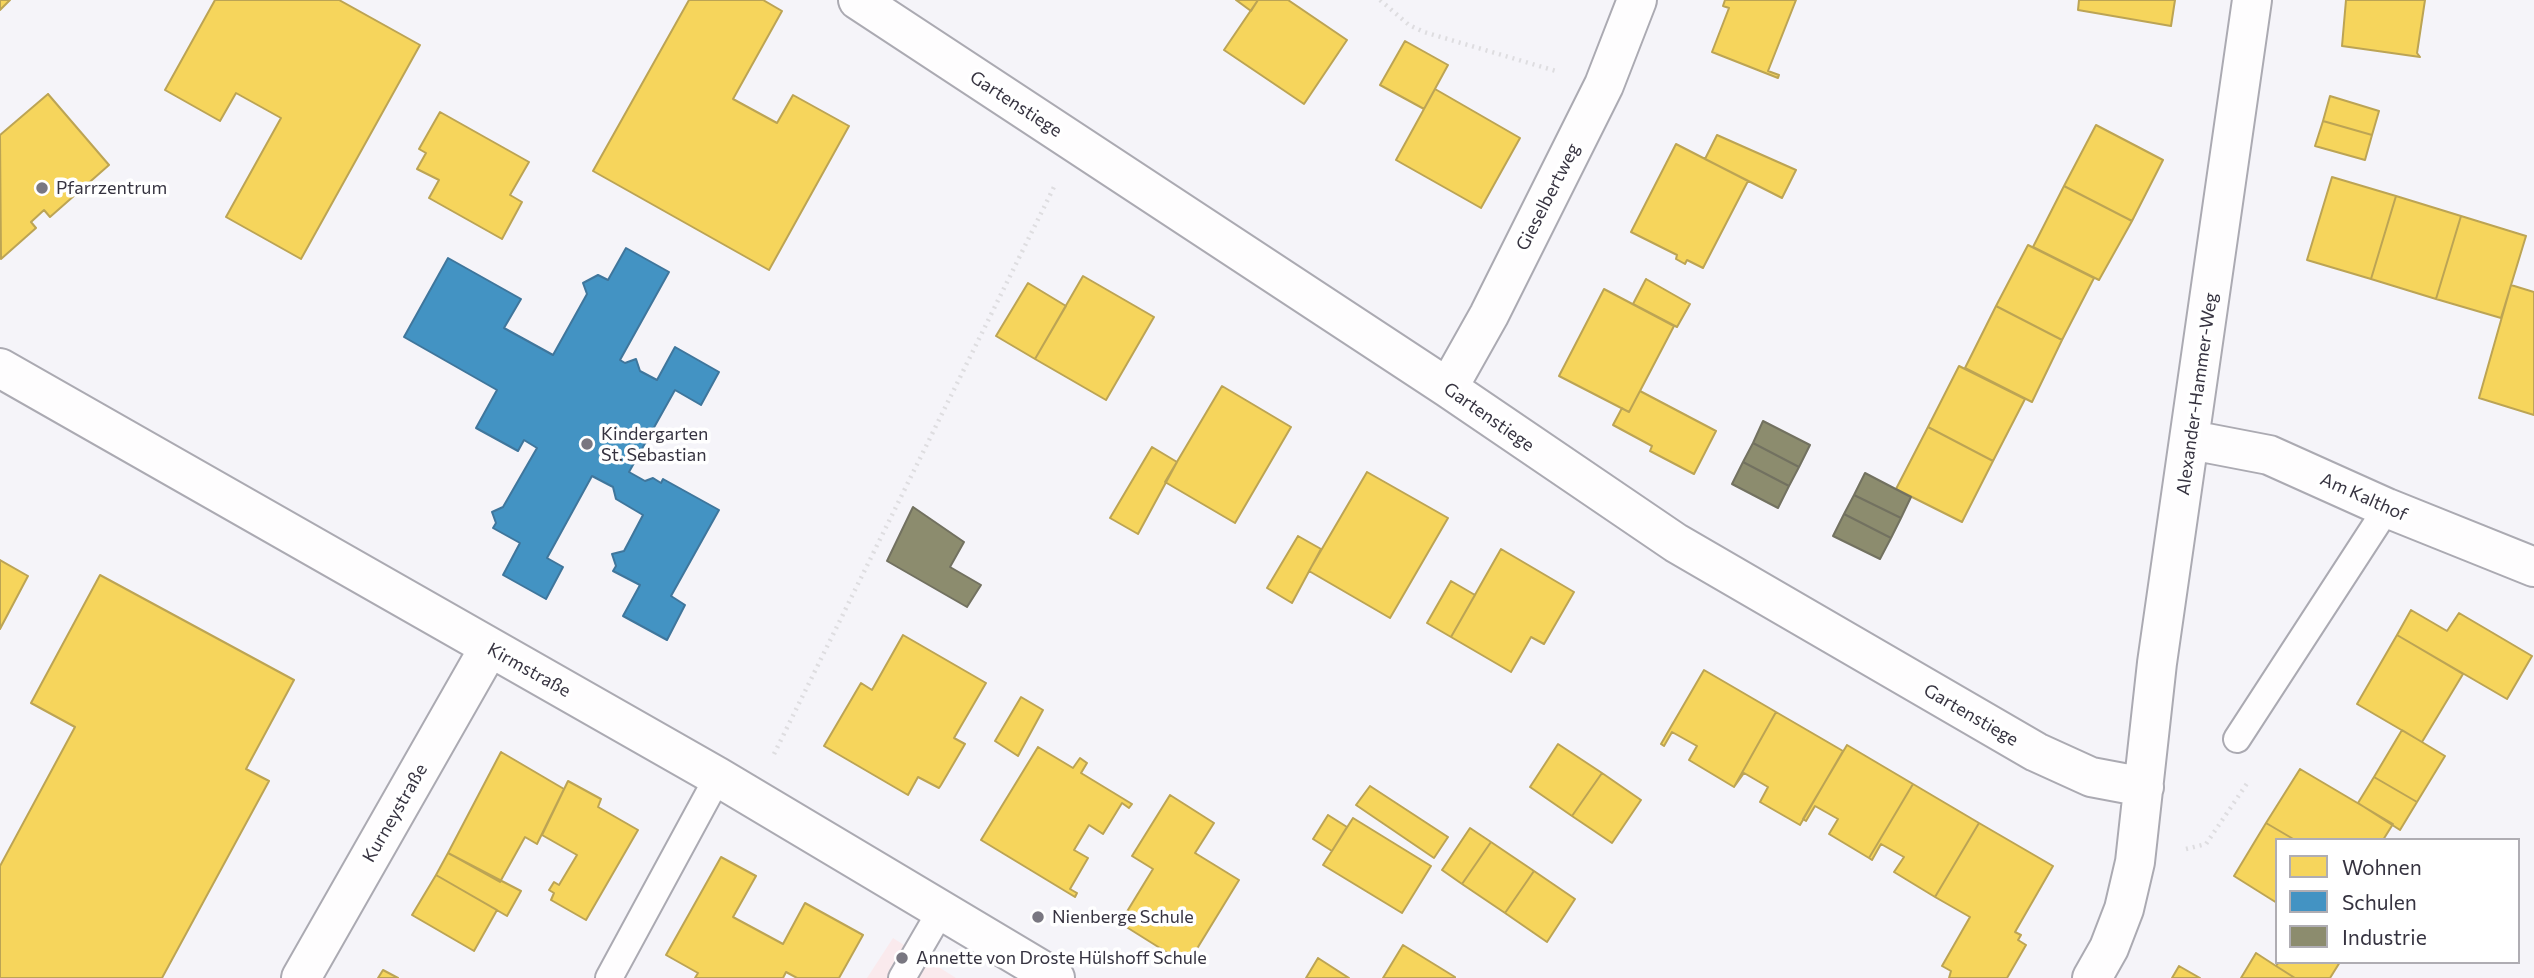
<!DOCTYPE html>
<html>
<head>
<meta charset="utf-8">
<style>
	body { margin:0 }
	#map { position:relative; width:2534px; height:978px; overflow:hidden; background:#f5f4f9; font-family:Commissioner,sans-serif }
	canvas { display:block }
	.legend { position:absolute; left:2275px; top:838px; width:245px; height:126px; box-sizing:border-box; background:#fff; border:2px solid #afadb3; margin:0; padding:9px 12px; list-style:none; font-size:21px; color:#363340 }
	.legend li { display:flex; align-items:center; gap:14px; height:35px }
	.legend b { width:35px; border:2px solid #afadb3 }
</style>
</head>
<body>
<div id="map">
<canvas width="2534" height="978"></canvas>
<ul class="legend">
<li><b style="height:19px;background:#f6d55c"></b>Wohnen</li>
<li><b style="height:19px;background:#4393c3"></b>Schulen</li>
<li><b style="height:19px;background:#8c8c6e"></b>Industrie</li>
</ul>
</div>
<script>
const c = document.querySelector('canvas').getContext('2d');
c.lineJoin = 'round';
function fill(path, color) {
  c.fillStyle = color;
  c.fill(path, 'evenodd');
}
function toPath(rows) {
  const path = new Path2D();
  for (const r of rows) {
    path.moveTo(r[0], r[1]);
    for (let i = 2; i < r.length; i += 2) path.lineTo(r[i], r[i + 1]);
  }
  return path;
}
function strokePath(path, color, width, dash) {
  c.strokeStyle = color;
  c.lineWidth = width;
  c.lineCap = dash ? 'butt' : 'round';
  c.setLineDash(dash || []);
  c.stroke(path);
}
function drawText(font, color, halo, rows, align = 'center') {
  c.font = font + ' Commissioner,sans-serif';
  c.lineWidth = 7;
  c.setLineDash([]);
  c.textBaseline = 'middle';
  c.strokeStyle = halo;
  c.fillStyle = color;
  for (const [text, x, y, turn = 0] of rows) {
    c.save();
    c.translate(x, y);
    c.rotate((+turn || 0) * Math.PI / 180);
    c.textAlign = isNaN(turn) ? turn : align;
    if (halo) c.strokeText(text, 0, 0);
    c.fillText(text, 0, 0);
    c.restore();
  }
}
const education = toPath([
	[893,938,956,978,867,978]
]);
const homes = toPath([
	[0,0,10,0,0,10,0,0],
	[215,0,339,0,420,45,301,259,226,217,281,118,236,93,220,121,165,90,215,0],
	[689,0,763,0,782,11,733,99,777,123,793,95,849,126,769,270,593,171,689,0],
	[1236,0,1258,0,1251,11,1236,0],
	[1258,0,1288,0,1347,40,1304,104,1224,50,1258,0],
	[1725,0,1796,0,1768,71,1779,75,1778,78,1712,52,1729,8,1723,6,1725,0],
	[2079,0,2175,0,2171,26,2078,10,2079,0],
	[2346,0,2425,0,2417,53,2420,57,2342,46,2346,0],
	[1405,41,1448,65,1424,109,1380,85,1405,41],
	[1435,89,1520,138,1481,208,1396,160,1435,89],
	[48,94,109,165,50,217,44,210,31,222,36,228,1,259,0,135,48,94],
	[2330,96,2379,111,2372,135,2323,121,2330,96],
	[440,112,529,162,510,195,522,202,502,239,429,198,439,180,417,169,426,153,419,149,440,112],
	[2323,121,2372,135,2365,160,2315,146,2323,121],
	[2096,125,2163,160,2132,221,2064,186,2096,125],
	[1717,135,1796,170,1782,198,1705,159,1717,135],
	[1676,144,1748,181,1703,268,1687,260,1685,264,1676,259,1677,255,1631,232,1676,144],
	[2332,177,2396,196,2371,279,2307,260,2332,177],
	[2064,186,2132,221,2099,280,2033,247,2064,186],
	[2396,196,2461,216,2436,299,2371,279,2396,196],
	[2461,216,2526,236,2501,318,2436,299,2461,216],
	[2028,245,2094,278,2062,340,1996,306,2028,245],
	[1083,276,1154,317,1106,400,1035,359,1083,276],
	[1646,279,1690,304,1677,327,1633,304,1646,279],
	[1028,283,1066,306,1035,359,996,336,1028,283],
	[2511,285,2534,292,2534,415,2479,398,2511,285],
	[1604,289,1674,326,1629,412,1559,376,1604,289],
	[1996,306,2062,340,2032,402,1965,368,1996,306],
	[1959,366,2025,399,1993,461,1928,427,1959,366],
	[1222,386,1291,427,1235,523,1165,482,1222,386],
	[1640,391,1716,431,1694,474,1650,451,1652,446,1613,425,1622,408,1629,412,1640,391],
	[1928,427,1993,461,1962,522,1896,489,1928,427],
	[1152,447,1177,462,1138,534,1110,518,1152,447],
	[1367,472,1448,518,1390,618,1309,571,1367,472],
	[1298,536,1321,549,1292,603,1267,588,1298,536],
	[1501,549,1574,592,1544,644,1531,637,1511,672,1451,637,1501,549],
	[0,560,28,576,0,629,0,560],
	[100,575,294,680,246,769,269,781,162,978,0,978,0,866,75,727,31,703,100,575],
	[1451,581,1475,595,1451,637,1427,623,1451,581],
	[2411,610,2447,631,2459,613,2532,656,2507,699,2397,635,2411,610],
	[903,635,986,683,954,738,965,744,941,785,939,788,918,777,908,795,824,746,861,683,872,690,903,635],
	[2397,635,2463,674,2422,742,2357,704,2397,635],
	[1704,670,1776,712,1734,787,1689,760,1697,746,1672,732,1664,746,1661,744,1704,670],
	[1021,697,1043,710,1018,756,995,741,1021,697],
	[1776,712,1843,751,1800,825,1760,802,1768,787,1744,773,1734,787,1776,712],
	[2402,730,2445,756,2417,802,2374,777,2402,730],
	[1558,744,1602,773,1572,816,1530,787,1558,744],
	[1847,745,1913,784,1869,858,1829,834,1838,819,1815,806,1806,821,1803,819,1847,745],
	[1038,747,1073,768,1080,758,1087,763,1081,773,1132,804,1129,808,1122,803,1103,834,1089,825,1074,850,1088,858,1070,889,1077,893,1075,897,981,840,1038,747],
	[501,752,564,789,537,844,525,837,500,882,448,853,501,752],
	[2300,769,2393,824,2383,840,2295,840,2266,823,2300,769],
	[1602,773,1641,800,1612,843,1572,816,1602,773],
	[2374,777,2417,802,2400,830,2358,803,2374,777],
	[568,781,601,799,598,807,638,830,586,920,551,900,554,893,549,890,554,882,559,885,577,855,542,835,568,781],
	[1913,784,1979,823,1935,897,1894,872,1904,857,1881,844,1872,860,1869,858,1913,784],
	[1370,786,1448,837,1434,858,1356,805,1370,786],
	[1170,795,1214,823,1195,853,1239,880,1187,965,1120,923,1153,869,1132,856,1170,795],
	[1328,815,1347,827,1332,851,1313,839,1328,815],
	[1353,818,1431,866,1402,913,1323,865,1353,818],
	[1979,823,2053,866,2015,932,2021,935,2018,940,2026,945,2007,978,1949,978,1951,971,1942,966,1970,917,1935,897,1979,823],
	[2266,823,2295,840,2277,840,2277,903,2234,876,2266,823],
	[1470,828,1491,842,1462,884,1442,870,1470,828],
	[1491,842,1534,871,1505,913,1462,884,1491,842],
	[448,853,521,891,507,916,436,875,448,853],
	[721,857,756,876,733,917,783,944,805,903,863,935,839,978,797,978,786,972,783,978,695,978,698,973,666,955,721,857],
	[1534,871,1575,899,1547,942,1505,913,1534,871],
	[436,875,497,910,474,951,412,915,436,875],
	[1403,945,1455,977,1455,978,1383,978,1403,945],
	[2256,953,2276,966,2295,978,2241,978,2256,953],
	[1318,958,1349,978,1306,978,1318,958],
	[2279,962,2340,962,2330,978,2295,978,2276,966,2279,962],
	[2179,966,2200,978,2172,978,2179,966],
	[383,970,398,978,378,978,383,970]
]);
const schools = toPath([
	[626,248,669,272,620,360,625,363,636,359,640,371,657,380,675,347,719,372,701,405,675,390,629,472,645,481,653,478,661,483,663,479,719,510,671,596,685,605,667,640,623,616,640,585,613,571,616,566,612,554,624,551,643,515,616,499,613,487,592,476,547,558,563,567,546,599,503,575,520,543,493,528,496,523,492,512,503,507,537,448,524,440,518,451,476,428,497,390,404,337,448,258,521,299,504,328,553,355,587,294,583,283,598,275,608,280,626,248]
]);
const industry = toPath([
	[1763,421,1810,445,1799,467,1753,443,1763,421],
	[1753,443,1799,467,1789,486,1743,462,1753,443],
	[1743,462,1789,486,1778,508,1732,484,1743,462],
	[1865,473,1911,497,1901,518,1854,495,1865,473],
	[1854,495,1901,518,1891,538,1844,514,1854,495],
	[913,507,964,542,950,567,981,585,967,607,887,561,913,507],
	[1844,514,1891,538,1880,559,1833,536,1844,514]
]);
const path = toPath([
	[1380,0,1409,25,1424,32,1556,71],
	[774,754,1054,187],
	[2186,849,2206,844,2248,782]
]);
const lane = toPath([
	[2237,739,2387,508],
	[609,978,718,777],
	[902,978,942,909]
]);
const street = toPath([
	[858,0,1448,388,1676,543,2036,752,2091,777,2144,787],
	[0,368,718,777,1055,978],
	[1448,388,1489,315,1604,85,1637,0],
	[2191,440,2269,455,2387,508,2534,567],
	[301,978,489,648],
	[2092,978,2109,948,2124,909,2135,862,2157,663,2252,0]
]);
const markers = [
	[42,188,7,"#797781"],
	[587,444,7,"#797781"],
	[1038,917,7,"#797781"],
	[902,958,7,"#797781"]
];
const streetNames = [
	["Gartenstiege",1016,104,33],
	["Gieselbertweg",1548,197,-63],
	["Alexander-Hammer-Weg",2197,394,-82],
	["Gartenstiege",1489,417,35],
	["Am Kalthof",2364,497,24],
	["Kirmstraße",529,670,29],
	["Gartenstiege",1971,715,30],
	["Kurneystraße",395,813,-60]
];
const poiNames = [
	["Pfarrzentrum",56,188],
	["Kindergarten",601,434],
	["St. Sebastian",601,455],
	["Nienberge Schule",1052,917],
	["Annette von Droste Hülshoff Schule",916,958]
];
fill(education, '#faeaed');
fill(homes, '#f6d55c');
strokePath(homes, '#bca454', 2);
fill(schools, '#4393c3');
strokePath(schools, '#3f769c', 2);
fill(industry, '#8c8c6e');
strokePath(industry, '#727160', 2);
strokePath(lane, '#abaab2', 30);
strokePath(street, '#abaab2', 42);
strokePath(path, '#dedde0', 4.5, [2, 5]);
strokePath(lane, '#fefdfe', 26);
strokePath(street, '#fefdfe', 38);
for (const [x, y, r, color] of markers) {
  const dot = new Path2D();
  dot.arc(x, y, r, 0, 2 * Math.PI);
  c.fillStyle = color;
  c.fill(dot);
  strokePath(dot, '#fff', 2.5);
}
drawText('18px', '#363340', '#fff', streetNames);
drawText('18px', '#363340', '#fff', poiNames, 'left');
</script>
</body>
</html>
